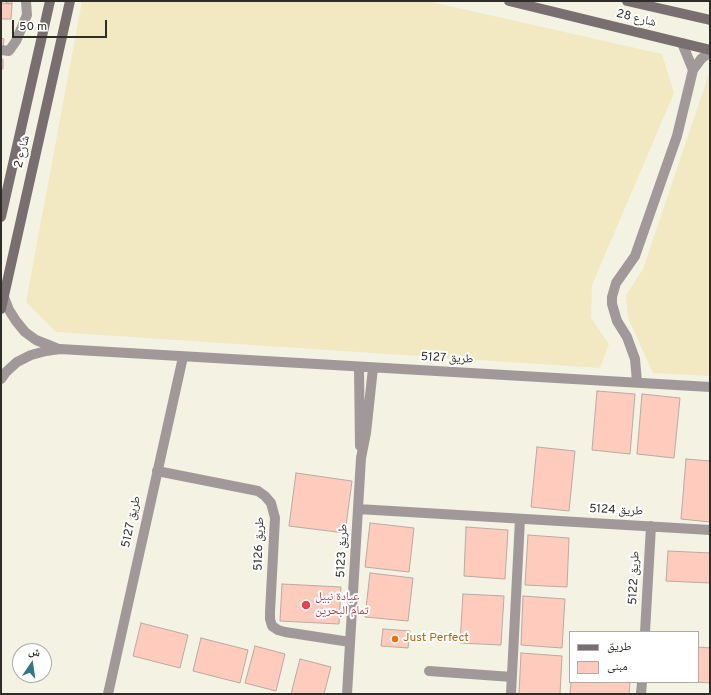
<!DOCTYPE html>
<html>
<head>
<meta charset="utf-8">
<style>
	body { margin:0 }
	#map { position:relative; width:711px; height:695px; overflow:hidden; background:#f4f2e3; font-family:Overpass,"Noto Naskh Arabic",sans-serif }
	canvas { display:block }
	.frame { position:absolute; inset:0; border:2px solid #2e2d28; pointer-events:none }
	.legend { position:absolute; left:569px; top:631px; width:130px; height:52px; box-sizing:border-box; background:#fff; border:1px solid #ababa9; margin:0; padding:5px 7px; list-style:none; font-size:12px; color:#2e2d28 }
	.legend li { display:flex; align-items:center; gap:8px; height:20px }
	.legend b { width:20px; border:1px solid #ababa9 }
	.north { position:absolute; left:12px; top:643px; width:40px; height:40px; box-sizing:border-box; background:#fff; border:1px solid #ababa9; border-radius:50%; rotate:13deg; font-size:11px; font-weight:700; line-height:16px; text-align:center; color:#2e2d28 }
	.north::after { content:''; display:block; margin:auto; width:14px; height:18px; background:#337687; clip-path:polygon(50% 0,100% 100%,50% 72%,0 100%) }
	.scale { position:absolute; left:12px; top:20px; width:95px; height:18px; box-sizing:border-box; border:2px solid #2e2d28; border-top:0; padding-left:5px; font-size:12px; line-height:14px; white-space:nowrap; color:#2e2d28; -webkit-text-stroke:3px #fff; paint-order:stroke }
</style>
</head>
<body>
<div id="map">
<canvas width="711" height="695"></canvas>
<div class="frame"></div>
<ul class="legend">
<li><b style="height:5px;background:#7a6f70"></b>طريق</li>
<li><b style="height:11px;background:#fecbbc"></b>مبنى</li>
</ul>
<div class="north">ش</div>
<div class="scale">50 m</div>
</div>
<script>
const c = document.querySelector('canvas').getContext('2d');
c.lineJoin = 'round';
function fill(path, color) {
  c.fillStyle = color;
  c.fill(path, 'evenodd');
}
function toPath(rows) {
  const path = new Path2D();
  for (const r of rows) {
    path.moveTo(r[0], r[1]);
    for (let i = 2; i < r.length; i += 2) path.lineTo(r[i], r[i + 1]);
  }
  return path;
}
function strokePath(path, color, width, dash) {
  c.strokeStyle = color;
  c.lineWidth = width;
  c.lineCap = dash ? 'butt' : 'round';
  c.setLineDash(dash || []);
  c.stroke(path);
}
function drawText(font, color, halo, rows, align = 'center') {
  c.font = font + ' Overpass,"Noto Naskh Arabic",sans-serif';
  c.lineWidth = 4;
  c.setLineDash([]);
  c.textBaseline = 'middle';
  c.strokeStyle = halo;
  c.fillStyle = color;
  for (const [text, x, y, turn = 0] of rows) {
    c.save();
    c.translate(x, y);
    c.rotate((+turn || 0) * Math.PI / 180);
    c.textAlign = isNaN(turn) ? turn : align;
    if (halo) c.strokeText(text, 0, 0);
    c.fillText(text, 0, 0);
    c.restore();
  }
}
const sand = toPath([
	[82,1,427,1,662,54,674,93,592,285,591,318,609,344,600,368,56,332,26,302],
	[710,71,710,376,653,373,628,318,626,295,643,269]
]);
const building = toPath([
	[6,1,12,1,12,4,6,3,6,1],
	[1,3,12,4,11,19,1,19,1,3],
	[1,38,4,39,3,48,1,48,1,38],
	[1,59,3,59,3,69,1,69,1,59],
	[597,391,635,394,630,454,592,450,597,391],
	[642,394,680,398,674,458,637,454,642,394],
	[537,447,575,451,569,511,531,507,537,447],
	[686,459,710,461,710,522,681,519,686,459],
	[296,473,352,481,345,533,289,526,296,473],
	[370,523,414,528,409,572,365,567,370,523],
	[466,527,508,530,505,579,464,576,466,527],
	[528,535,569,538,567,587,525,585,528,535],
	[668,551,710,553,710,583,666,581,668,551],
	[370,573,413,578,408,621,365,617,370,573],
	[282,584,341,587,339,624,280,621,282,584],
	[463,594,504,596,501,645,460,643,463,594],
	[523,596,565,599,562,648,521,645,523,596],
	[141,623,188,635,180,668,133,656,141,623],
	[383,629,410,631,408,648,381,646,383,629],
	[201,638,248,650,240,683,193,671,201,638],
	[255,646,285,654,276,691,245,683,255,646],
	[698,647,710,648,710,683,695,682,698,682,698,647],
	[521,653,562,656,560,694,519,694,521,653],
	[300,659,331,667,324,694,291,694,300,659],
	[571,682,630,682,629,694,570,694,571,682]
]);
const street = toPath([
	[682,43,693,70],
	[1,50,9,51,16,41,27,15,26,1],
	[4,297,9,310,16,321,25,332,36,340,56,348],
	[359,367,360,446],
	[1,379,6,372,17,362,31,355,46,351,60,349,710,387],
	[637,382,635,359,627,337,617,321,612,304,612,297,616,283,635,256,677,136,693,70,701,59,710,52],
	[157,471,258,491,265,496,271,503,275,518,270,612,270,619,272,626,278,630,285,632,350,642],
	[358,509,710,530],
	[645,632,651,526],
	[429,671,512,677],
	[108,694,183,357],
	[347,694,361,458,366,433,373,368],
	[511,694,520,519],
	[641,694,642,682]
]);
const secondary = toPath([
	[509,1,710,50],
	[627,1,710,20],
	[1,217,50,1],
	[1,309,70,1]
]);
const markers = [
	[306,605,5,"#e0444e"],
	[395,639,4,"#e8710a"]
];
const streetNames = [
	["شارع 28",636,19,14],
	["شارع 2",23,152,-77],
	["طريق 5127",447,359,3],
	["طريق 5124",616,511,3],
	["طريق 5127",132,522,-78],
	["طريق 5126",260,544,-88],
	["طريق 5123",343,551,-87],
	["طريق 5122",635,578,-87]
];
const healthNames = [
	["عيادة نبيل",315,598],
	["تمام البحرين",315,612]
];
const foodNames = [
	["Just Perfect",403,639]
];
fill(sand, '#f2e8c2');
fill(building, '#fecbbc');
strokePath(building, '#b9a9a4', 1);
strokePath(street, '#a19999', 10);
strokePath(secondary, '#7a6f70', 10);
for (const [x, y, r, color] of markers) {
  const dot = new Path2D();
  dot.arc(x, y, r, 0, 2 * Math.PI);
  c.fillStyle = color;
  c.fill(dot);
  strokePath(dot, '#fff', 1.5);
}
drawText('12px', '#2e2d28', '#fff', streetNames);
drawText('12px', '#be3a42', '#fff', healthNames, 'left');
drawText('12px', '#c56008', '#fff', foodNames, 'left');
</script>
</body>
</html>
